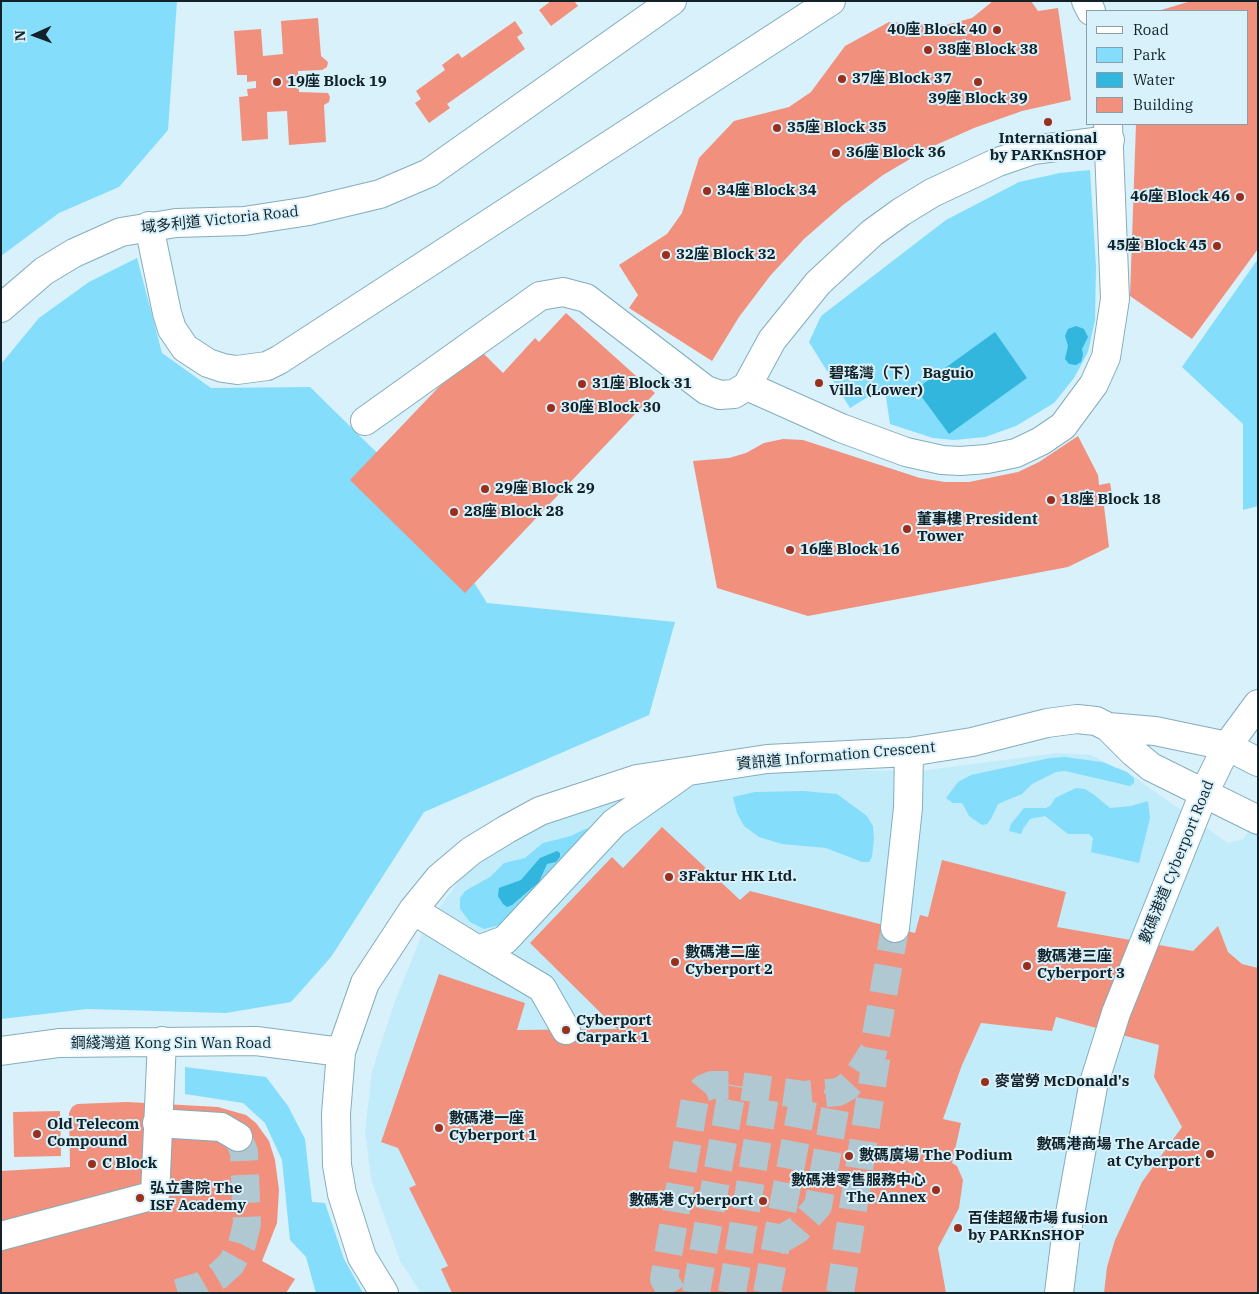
<!DOCTYPE html>
<html>
<head>
<meta charset="utf-8">
<style>
	body { margin:0 }
	#map { position:relative; width:1259px; height:1294px; overflow:hidden; background:#d8f1fb; font-family:"IBM Plex Serif",serif }
	canvas { display:block }
	.frame { position:absolute; inset:0; border:2px solid #122228; pointer-events:none }
	.legend { position:absolute; left:1086px; top:10px; width:162px; height:115px; box-sizing:border-box; background:#d8f1fb; border:1px solid #899ea7; margin:0; padding:6px 9px; list-style:none; font-size:15px; color:#122228 }
	.legend li { display:flex; align-items:center; gap:10px; height:25px }
	.legend b { width:25px; border:1px solid #899ea7 }
	.north { position:absolute; left:10px; top:10px; width:50px; height:50px; -webkit-text-stroke:4px #d8f1fb; paint-order:stroke; rotate:268deg; font-size:14px; font-weight:700; line-height:20px; text-align:center; color:#122228 }
	.north::after { content:''; display:block; margin:auto; width:18px; height:22px; background:#122228; clip-path:polygon(50% 0,100% 100%,50% 72%,0 100%) }
</style>
</head>
<body>
<div id="map">
<canvas width="1259" height="1294"></canvas>
<div class="frame"></div>
<ul class="legend">
<li><b style="height:6px;background:#fff"></b>Road</li>
<li><b style="height:14px;background:#83ddfb"></b>Park</li>
<li><b style="height:14px;background:#32b6dd"></b>Water</li>
<li><b style="height:14px;background:#f1907c"></b>Building</li>
</ul>
<div class="north">N</div>
</div>
<script>
const c = document.querySelector('canvas').getContext('2d');
c.lineJoin = 'round';
function fill(path, color) {
  c.fillStyle = color;
  c.fill(path, 'evenodd');
}
function toPath(rows) {
  const path = new Path2D();
  for (const r of rows) {
    path.moveTo(r[0], r[1]);
    for (let i = 2; i < r.length; i += 2) path.lineTo(r[i], r[i + 1]);
  }
  return path;
}
function strokePath(path, color, width, dash) {
  c.strokeStyle = color;
  c.lineWidth = width;
  c.lineCap = dash ? 'butt' : 'round';
  c.setLineDash(dash || []);
  c.stroke(path);
}
function drawText(font, color, halo, rows, align = 'center') {
  c.font = font + ' "IBM Plex Serif","Noto Sans TC",serif';
  c.lineWidth = 4;
  c.setLineDash([]);
  c.textBaseline = 'middle';
  c.strokeStyle = halo;
  c.fillStyle = color;
  for (const [text, x, y, turn = 0] of rows) {
    c.save();
    c.translate(x, y);
    c.rotate((+turn || 0) * Math.PI / 180);
    c.textAlign = isNaN(turn) ? turn : align;
    if (halo) c.strokeText(text, 0, 0);
    c.fillText(text, 0, 0);
    c.restore();
  }
}
const built = toPath([
	[1057,753,1091,755,1134,777,1228,843,1243,839,1258,816,1258,1293,421,1293,400,1261,371,1179,365,1131,372,1071,394,1004,424,929,461,878,516,835,589,805,726,775,813,770,920,771]
]);
const green = toPath([
	[1,1,177,1,168,130,119,187,59,213,1,256],
	[1090,170,1096,267,1095,320,1088,352,1074,378,1054,403,1016,426,985,437,954,440,933,438,890,424,886,397,879,390,850,408,809,342,821,316,946,220,1019,182,1060,173],
	[137,258,162,353,211,388,310,387,416,491,487,603,675,622,649,715,424,812,331,957,291,1002,226,1013,87,1009,1,1019,1,364,39,318,89,282],
	[1258,259,1258,506,1243,510,1243,424,1182,367],
	[1065,757,1102,762,1127,772,1134,778,1134,783,1130,786,1065,771,1056,772,1032,784,1022,794,998,804,991,819,987,824,982,825,969,816,962,803,953,803,946,798,958,782,971,775,1050,758],
	[1076,788,1085,789,1093,794,1110,808,1131,806,1148,801,1150,818,1139,863,1091,852,1093,838,1089,834,1068,834,1045,816,1030,819,1023,829,1021,834,1009,831,1011,824,1024,808,1046,808,1051,805,1055,798],
	[804,791,837,794,867,816,873,826,874,839,872,857,869,862,862,862,826,848,782,844,759,837,744,826,737,813,733,797,755,792],
	[593,828,500,925,484,929,470,922,460,909,460,898,465,891,490,877,504,863,525,858,543,843,571,836,585,829],
	[185,1067,266,1077,288,1106,305,1139,312,1202,325,1203,344,1259,363,1293,316,1293,306,1257,290,1240,282,1160,265,1123,243,1103,185,1094]
]);
const water = toPath([
	[1076,326,1084,329,1088,337,1082,349,1083,355,1081,362,1076,365,1069,364,1065,359,1068,346,1065,336,1068,329],
	[995,332,1027,378,949,434,916,389],
	[557,851,560,853,560,857,556,862,547,864,539,882,512,905,507,907,503,904,498,896,499,888,521,880,540,858]
]);
const building = toPath([
	[551,1,574,1,578,6,551,26,539,10],
	[993,1,1031,1,1038,11,1058,8,1071,100,1022,111,974,128,927,149,883,175,843,205,804,239,770,276,739,317,712,361,629,308,638,295,619,265,667,234,682,213,699,158,734,121,789,107,811,92,845,46,889,22,946,25,972,18],
	[1191,1,1258,1,1258,249,1192,339,1130,296,1136,124,1248,124,1248,11,1158,11],
	[318,18,321,56,328,62,327,67,322,70,298,71,299,92,328,93,330,97,329,102,324,105,326,142,289,145,287,111,267,112,268,139,242,141,239,97,248,96,247,89,256,88,256,81,247,82,247,75,237,75,234,31,261,29,263,56,283,54,281,21],
	[515,21,523,33,517,37,525,49,447,104,450,108,429,123,415,103,421,99,416,91,445,70,442,65,458,53,462,58],
	[566,313,655,393,465,593,350,480,477,347,503,373,535,338,539,342],
	[1078,436,1098,475,1099,485,1110,483,1114,504,1104,506,1109,547,1068,567,808,616,717,588,693,461,729,458,746,453,764,443,783,439,803,440,920,478,945,482,969,482,1018,472,1039,462],
	[662,827,740,900,750,891,915,933,920,915,928,917,942,860,1066,892,1057,927,1193,951,1218,926,1228,952,1242,964,1258,968,1258,1293,1104,1293,1107,1267,1115,1240,1142,1182,1182,1127,1154,1077,1159,1045,1056,1017,1052,1031,981,1023,962,1065,943,1119,961,1123,952,1163,957,1166,963,1180,959,1208,938,1248,946,1293,452,1293,441,1269,448,1266,409,1188,416,1185,398,1148,381,1142,439,974,525,1003,517,1030,617,1029,530,943,612,857,623,868],
	[127,1102,218,1107,246,1115,256,1123,269,1141,275,1160,279,1190,277,1223,262,1261,295,1279,286,1293,1,1293,1,1171,70,1167,69,1113,72,1107,77,1104],
	[60,1111,61,1156,14,1157,13,1112]
]);
const minorTunnel = toPath([
	[776,1242,797,1230,818,1206,838,1092],
	[178,1293,201,1286,218,1276,231,1264,242,1244,247,1224,244,1152,238,1137],
	[672,1293,664,1279,695,1099,704,1088,712,1085,733,1085,804,1095,838,1092,847,1087,859,1074,873,1052,895,928],
	[696,1293,733,1085],
	[732,1293,766,1090],
	[767,1293,804,1095],
	[840,1293,877,1053]
]);
const minor = toPath([
	[1086,1,1091,11],
	[149,226,167,313,172,329,185,348,208,363,223,368,237,370,267,366,279,360,831,1],
	[747,386,841,428,906,452,942,460,960,461,987,459,1016,453,1041,441,1063,426,1094,384,1106,357,1115,299,1108,124],
	[365,421,540,296,563,292,586,298,706,390,720,395,734,394,747,386,772,340,818,283,872,233,901,212,932,193,998,162,1033,150,1110,140],
	[1108,727,1133,752,1151,767,1258,820],
	[413,910,478,950,505,940,614,823,682,775],
	[895,928,908,808,909,752],
	[478,950,542,988,566,1030],
	[1,1051,59,1043,256,1041,341,1052],
	[157,1123,221,1127,238,1137],
	[1,1236,155,1195,162,1041],
	[384,1293,362,1257,342,1194,337,1165,336,1114,341,1052,365,983,413,910,439,878,471,851,507,829,540,811,637,779,767,759,909,752,972,742,1047,723,1077,719,1096,721,1108,727,1155,731,1227,746,1258,762],
	[1059,1293,1066,1236,1093,1086,1116,1013,1204,793,1227,746,1258,704]
]);
const major = toPath([
	[1,308,44,271,74,253,121,232,176,223,244,221,309,211,380,194,429,173,672,1]
]);
const markers = [
	[997,30,5,"#992f1d"],
	[928,50,5,"#992f1d"],
	[842,79,5,"#992f1d"],
	[277,82,5,"#992f1d"],
	[978,82,5,"#992f1d"],
	[1048,122,5,"#992f1d"],
	[777,128,5,"#992f1d"],
	[836,153,5,"#992f1d"],
	[707,191,5,"#992f1d"],
	[1240,197,5,"#992f1d"],
	[1217,246,5,"#992f1d"],
	[666,255,5,"#992f1d"],
	[819,383,5,"#992f1d"],
	[582,384,5,"#992f1d"],
	[551,408,5,"#992f1d"],
	[485,489,5,"#992f1d"],
	[1051,500,5,"#992f1d"],
	[454,512,5,"#992f1d"],
	[907,529,5,"#992f1d"],
	[790,550,5,"#992f1d"],
	[669,877,5,"#992f1d"],
	[675,962,5,"#992f1d"],
	[1027,966,5,"#992f1d"],
	[566,1030,5,"#992f1d"],
	[985,1082,5,"#992f1d"],
	[439,1128,5,"#992f1d"],
	[37,1134,5,"#992f1d"],
	[1210,1154,5,"#992f1d"],
	[849,1156,5,"#992f1d"],
	[92,1164,5,"#992f1d"],
	[936,1190,5,"#992f1d"],
	[140,1198,5,"#992f1d"],
	[763,1201,5,"#992f1d"],
	[958,1228,5,"#992f1d"]
];
const poiNames = [
	["40座 Block 40",987,30,"right"],
	["38座 Block 38",938,50],
	["37座 Block 37",852,79],
	["19座 Block 19",287,82],
	["39座 Block 39",978,99,"center"],
	["35座 Block 35",787,128],
	["International",1048,139,"center"],
	["by PARKnSHOP",1048,156,"center"],
	["36座 Block 36",846,153],
	["34座 Block 34",717,191],
	["46座 Block 46",1230,197,"right"],
	["45座 Block 45",1207,246,"right"],
	["32座 Block 32",676,255],
	["碧瑤灣（下） Baguio",829,374],
	["Villa (Lower)",829,391],
	["31座 Block 31",592,384],
	["30座 Block 30",561,408],
	["29座 Block 29",495,489],
	["18座 Block 18",1061,500],
	["28座 Block 28",464,512],
	["董事樓 President",917,520],
	["Tower",917,537],
	["16座 Block 16",800,550],
	["3Faktur HK Ltd.",679,877],
	["數碼港二座",685,953],
	["Cyberport 2",685,970],
	["數碼港三座",1037,957],
	["Cyberport 3",1037,974],
	["Cyberport",576,1021],
	["Carpark 1",576,1038],
	["麥當勞 McDonald's",995,1082],
	["數碼港一座",449,1119],
	["Cyberport 1",449,1136],
	["Old Telecom",47,1125],
	["Compound",47,1142],
	["數碼港商場 The Arcade",1200,1145,"right"],
	["at Cyberport",1200,1162,"right"],
	["數碼廣場 The Podium",859,1156],
	["C Block",102,1164],
	["數碼港零售服務中心",926,1181,"right"],
	["The Annex",926,1198,"right"],
	["弘立書院 The",150,1189],
	["ISF Academy",150,1206],
	["數碼港 Cyberport",753,1201,"right"],
	["百佳超級市場 fusion",968,1219],
	["by PARKnSHOP",968,1236]
];
const streetNames = [
	["域多利道 Victoria Road",220,220,-6],
	["資訊道 Information Crescent",836,756,-5],
	["數碼港道 Cyberport Road",1177,862,-68],
	["鋼綫灣道 Kong Sin Wan Road",171,1044]
];
fill(built, '#c3ecfb');
fill(green, '#83ddfb');
fill(water, '#32b6dd');
fill(building, '#f1907c');
strokePath(minorTunnel, '#b0c8d1', 28, [28, 14]);
strokePath(minor, '#84adbb', 30);
strokePath(major, '#84adbb', 30);
strokePath(minor, '#fff', 28);
strokePath(major, '#fff', 28);
for (const [x, y, r, color] of markers) {
  const dot = new Path2D();
  dot.arc(x, y, r, 0, 2 * Math.PI);
  c.fillStyle = color;
  c.fill(dot);
  strokePath(dot, '#d8f1fb', 2);
}
drawText('bold 15px', '#122228', '#d8f1fb', poiNames, 'left');
drawText('15px', '#122228', '#d8f1fb', streetNames);
</script>
</body>
</html>
